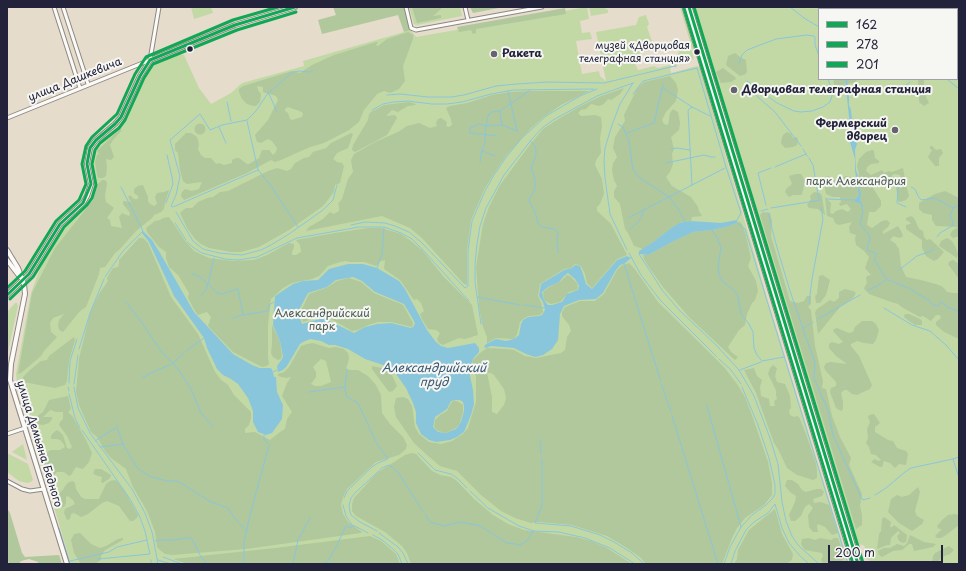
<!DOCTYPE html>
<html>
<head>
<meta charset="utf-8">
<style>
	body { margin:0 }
	#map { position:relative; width:966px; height:571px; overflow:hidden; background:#e6dccc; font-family:"Playpen Sans",sans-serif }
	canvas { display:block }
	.frame { position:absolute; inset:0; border:8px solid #22223b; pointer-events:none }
	.legend { position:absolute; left:818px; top:8px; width:140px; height:72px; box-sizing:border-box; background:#f6f6f2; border:1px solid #a1a1a9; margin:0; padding:5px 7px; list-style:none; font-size:12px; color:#22223b }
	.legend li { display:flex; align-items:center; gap:8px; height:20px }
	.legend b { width:20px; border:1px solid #a1a1a9 }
	.scale { position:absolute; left:828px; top:545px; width:115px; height:18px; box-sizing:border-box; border:2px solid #22223b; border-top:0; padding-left:5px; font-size:12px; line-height:14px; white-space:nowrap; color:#22223b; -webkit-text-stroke:3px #f6f6f2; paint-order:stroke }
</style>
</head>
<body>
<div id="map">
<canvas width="966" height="571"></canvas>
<div class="frame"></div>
<ul class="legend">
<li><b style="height:5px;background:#10a855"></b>162</li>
<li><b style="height:5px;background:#10a855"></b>278</li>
<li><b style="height:5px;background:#10a855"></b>201</li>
</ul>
<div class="scale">200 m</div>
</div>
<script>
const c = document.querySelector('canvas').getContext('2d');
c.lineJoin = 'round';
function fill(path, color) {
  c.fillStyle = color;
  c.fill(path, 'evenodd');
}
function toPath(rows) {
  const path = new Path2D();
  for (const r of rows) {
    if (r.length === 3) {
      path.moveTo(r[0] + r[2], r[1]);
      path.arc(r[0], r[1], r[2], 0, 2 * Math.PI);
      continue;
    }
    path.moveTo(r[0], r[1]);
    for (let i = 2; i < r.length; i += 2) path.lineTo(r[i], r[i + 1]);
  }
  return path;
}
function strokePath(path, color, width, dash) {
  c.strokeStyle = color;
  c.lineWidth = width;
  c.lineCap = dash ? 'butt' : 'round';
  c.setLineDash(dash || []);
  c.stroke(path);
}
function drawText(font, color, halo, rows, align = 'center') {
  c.font = font + ' "Playpen Sans",sans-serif';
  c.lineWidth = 4;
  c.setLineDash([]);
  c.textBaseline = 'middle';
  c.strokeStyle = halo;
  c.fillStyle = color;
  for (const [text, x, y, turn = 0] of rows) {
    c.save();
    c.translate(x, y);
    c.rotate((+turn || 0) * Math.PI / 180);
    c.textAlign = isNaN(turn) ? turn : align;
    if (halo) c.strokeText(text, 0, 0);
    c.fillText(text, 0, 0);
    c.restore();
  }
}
const green = toPath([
	[191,7,211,7,213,13,194,19],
	[409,7,460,7,462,16,417,25,414,24],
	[587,7,589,19,580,21,582,33,590,32,592,39,576,41,582,74,599,71,600,76,606,81,596,32,636,25,639,17,646,15,649,24,647,27,654,47,653,49,635,55,635,58,634,59,634,61,638,70,654,66,658,68,673,64,676,60,678,66,670,67,671,73,697,66,700,67,768,301,849,564,71,564,17,383,16,374,31,293,39,271,50,249,65,228,87,206,92,199,97,185,92,163,94,152,100,144,119,128,128,117,142,84,152,67,157,63,180,54,184,55,199,88,211,104,231,93,242,83,304,66,303,61,411,30,416,37],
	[589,7,603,7,608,10,608,13,591,16],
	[680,7,682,7,695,49,692,49],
	[695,7,959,7,959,564,871,564,869,560,866,559,866,557,867,554,865,547,863,545,856,544,734,146,725,112,724,109,726,108],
	[819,9,957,9,957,79,819,79],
	[688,47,689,50,691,49,694,59,680,63,678,53,679,52,679,50],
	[15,303,17,303,18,306,7,356,7,312],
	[23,444,27,460,12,452],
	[7,453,28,464,33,480,31,482,27,483,19,481,7,472]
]);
const forest = toPath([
	[333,7,404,7,411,30,404,32,398,15,322,34,318,20,336,15],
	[412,7,443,7,433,16,441,15,441,18,417,23],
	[470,7,504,7,473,13],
	[565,8,566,14,476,29,476,33,473,34,471,30,459,32,457,27],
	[408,32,413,35,413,39,403,66,405,81,399,89,390,93,384,91,377,94,364,110,359,122,349,130,324,143,310,147,281,160,275,162,271,160,247,173,184,200,181,196,182,192,185,189,192,191,199,189,202,182,187,184,183,181,180,170,178,153,175,150,175,144,186,133,191,133,197,137,199,144,198,149,201,155,205,158,211,158,216,164,219,163,224,165,232,163,232,160,236,158,239,158,247,164,249,164,259,158,262,150,269,150,273,155,276,152,277,148,272,141,268,139,261,143,257,142,255,135,268,120,278,100,276,96,263,92,263,87,257,86,258,90,261,94,260,102,256,106,253,106,247,104,242,99,239,92,239,89,243,86,292,71,300,73,312,65,334,55,376,42,378,42,376,45,378,46,387,39],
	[288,107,302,112,303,114,302,117,292,120,290,119,288,113,285,111,285,109],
	[735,53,740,57,746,60,747,71,746,74,740,76,726,65,728,56],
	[723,68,735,77,736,79,731,82,721,83,716,72],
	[670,76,676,83,678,90,676,101,666,112,662,120,664,124,668,125,670,113,673,109,678,112,680,123,679,130,671,137,674,149,672,154,673,164,670,172,666,177,672,186,691,197,698,207,699,211,702,216,692,217,691,221,679,223,667,231,652,243,643,249,634,246,628,233,625,229,620,204,614,197,614,191,617,186,614,180,612,170,613,163,617,157,613,148,615,137,625,121,624,115,637,89,644,82],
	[836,79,858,79,854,83,845,84,836,89,833,81],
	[918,79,924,79,924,92,929,103,924,106,919,102],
	[624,88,620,94,611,100,608,99,604,104,599,106,591,104,586,109,581,110,578,113,581,116,595,115,601,117,602,127,600,138,601,153,596,160,595,165,602,179,604,194,600,204,597,207,597,211,611,224,627,255,617,259,592,288,587,283,585,274,581,266,575,264,571,268,564,269,540,284,538,296,541,302,543,312,540,315,528,316,523,319,520,322,517,334,514,339,496,338,487,343,487,337,482,324,479,306,476,267,483,224,489,207,500,185,529,146,543,129,555,121,579,107,599,97],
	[532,91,589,91,561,105,545,116,531,128,506,156,493,175,484,190,471,220,467,250,467,285,464,284,422,238,410,228,382,216,306,231,309,227,323,219,330,212,334,214,339,211,339,206,338,204,342,199,348,179,353,172,351,160,354,154,375,142,398,132,407,126,419,123,430,128,437,126,436,123,438,119,441,118,447,122,446,126,449,127,452,125,451,119,446,108,450,106,467,103,492,95,510,92],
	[409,102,416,104,415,105,408,106,398,112,392,110,386,116,395,115,397,118,387,135,355,152,352,150,353,145,368,120,369,114,371,112,384,105],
	[200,129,5.5],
	[120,129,122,130,113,140,110,145,114,157,111,160,106,159,107,167,106,176,103,178,98,178,95,163,97,155,99,154,97,151],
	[787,132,791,134,793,138,797,137,798,141,797,145,793,147,785,148,781,143,782,137,784,134],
	[351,133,353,134,348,148,337,153,333,159,337,162,342,163,344,166,340,183,335,185,334,192,323,206,289,230,259,247,241,252,231,252,209,248,201,244,195,239,187,228,180,213,182,211,186,208,192,208,198,202,207,198,213,197,220,192,228,191,268,171,277,168,287,171,291,169,295,163,304,158,309,157,313,152,326,148,331,143],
	[930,146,932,146,936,150,941,149,943,153,939,158,939,166,935,166,928,157,932,150,930,149],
	[872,150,874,151,875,158,879,161,879,163,871,164,867,167,866,171,871,175,882,170,884,173,889,171,892,172,903,168,905,179,901,181,900,175,895,174,892,175,892,177,897,180,895,182,890,180,888,181,886,187,883,187,880,183,873,181,870,183,881,201,881,206,875,212,869,212,867,225,872,228,882,221,887,220,890,223,888,227,883,231,883,234,898,226,901,231,903,236,900,238,893,236,890,240,895,243,899,249,901,266,906,277,921,280,939,285,943,287,947,292,953,293,959,293,959,339,944,332,936,325,936,322,941,318,940,315,936,315,931,321,923,316,920,317,903,308,898,304,891,302,869,294,865,290,864,288,867,283,866,278,867,276,871,275,865,268,869,257,864,251,856,245,855,239,856,235,850,233,849,227,852,222,839,225,835,223,833,218,827,216,825,197,831,203,830,213,833,214,836,211,842,209,848,212,851,209,847,204,840,206,839,204,841,202,840,197,833,197,826,194,824,184,826,177,828,176,835,180,840,179,846,176,857,179,857,183,859,189,857,182,859,174,857,166,859,159,866,152],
	[796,174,801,174,805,181,802,195,793,195,789,197,785,192,786,189,792,184,789,176],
	[102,180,105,180,107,183,105,196,106,202,114,208,107,218,110,220,111,226,122,228,119,217,122,213,129,216,130,213,123,204,123,201,131,202,128,197,130,195,134,199,138,199,138,196,134,193,134,189,138,186,143,185,148,197,148,201,150,204,154,206,157,204,155,197,157,193,164,192,169,190,165,203,164,209,161,212,154,215,152,218,136,231,120,249,115,253,105,267,100,268,99,274,86,307,80,311,63,332,59,330,58,325,59,320,64,314,53,318,50,323,51,332,57,337,44,351,41,356,21,373,18,374,32,293,55,248,93,200,98,184],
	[902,183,906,184,909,196,906,200,900,202,898,201,896,187],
	[945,191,959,198,959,236,953,238,950,235,952,231,958,227,936,226,932,220,932,215,923,213,919,209,919,203,935,194],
	[814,192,820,193,822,196,825,215,818,209,809,208,807,205,811,199,810,196],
	[763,212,770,213,772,221,771,236,790,301,798,303,804,301,807,296,811,296,811,304,808,307,811,310,815,346,823,381,822,388,826,389,832,416,840,437,851,458,849,465,862,494,860,506,862,515,862,525,856,529,760,215],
	[911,216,914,218,919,229,923,231,924,237,927,240,930,239,944,252,938,259,934,261,926,256,922,248,922,240,906,229,906,225,910,224,911,223,906,220,906,218],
	[169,217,186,242,194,251,209,258,233,261,254,260,267,255,289,243,294,244,294,248,292,252,292,255,296,255,301,252,300,245,296,240,335,233,368,228,381,228,401,234,411,241,423,251,443,276,472,305,478,335,465,339,459,338,443,345,439,343,437,339,440,333,436,330,428,329,422,319,420,314,424,311,421,303,417,299,414,300,400,280,384,269,385,260,381,261,376,266,364,262,349,262,346,261,340,262,328,266,319,276,312,279,292,283,283,288,271,299,268,325,268,358,269,364,267,366,262,367,233,352,208,326,211,317,207,312,198,315,195,311,188,298,189,293,178,275,169,267,166,258,166,252,159,247,147,232,146,228,155,221,160,220,163,218],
	[738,221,742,224,746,236,751,258,748,266,756,281,758,291,755,300,752,303,747,314,745,325,739,330,728,347,731,352,738,357,735,360,690,318,663,287,648,266,644,259,643,255,648,255,672,242,693,232,712,230,726,227,737,223],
	[139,238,143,238,148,243,171,297,198,334,215,372,221,380,228,385,234,395,251,412,251,418,249,425,245,429,245,433,255,432,270,440,280,432,285,429,287,419,292,412,282,396,287,383,291,377,286,378,278,376,278,374,284,372,289,367,301,346,307,344,313,343,329,348,336,347,344,349,348,353,349,359,346,369,350,370,358,370,368,376,376,385,381,395,382,413,390,424,403,437,407,445,406,449,399,455,376,462,347,489,343,497,341,505,343,514,348,522,362,532,361,533,246,549,172,555,165,554,160,550,157,547,155,532,147,511,133,487,126,469,111,458,105,451,97,437,91,432,79,405,76,392,79,359,90,313,99,294,108,281,107,278,113,268,118,267,119,264,119,260],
	[321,359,326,361,331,382,321,386,315,386,311,384,316,377,316,372,313,367],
	[947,238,952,241,956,248,958,254,957,258,939,246,941,241],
	[953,260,959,264,959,279,948,264,950,261],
	[629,263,634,268,658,302,724,367,737,384,745,397,753,418,768,462,772,483,772,495,764,505,745,518,737,528,732,538,722,564,646,564,640,557,627,548,607,536,572,525,539,522,531,523,515,518,501,511,481,495,457,471,440,466,427,455,414,443,396,417,394,407,396,398,403,397,408,399,412,406,415,427,419,434,429,442,441,444,452,441,463,434,468,428,476,402,476,376,471,367,473,360,480,353,487,348,507,349,514,350,525,356,536,358,561,353,565,350,567,337,571,331,569,325,562,316,562,312,565,307,580,301,595,301,604,294,617,270,621,266],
	[487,373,491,373,494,375,504,389,506,398,504,405,497,414,492,412,492,397],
	[567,275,570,276,577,283,578,287,577,290,569,292,560,302,556,303,551,304,547,302,544,300,543,292,549,287,561,281],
	[823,275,830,280,826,295,820,303,816,303,815,296,817,294,819,276],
	[349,278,361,282,374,293,393,301,399,303,403,305,413,323,412,327,391,322,378,322,368,325,358,330,352,331,328,317,317,317,303,322,301,311,309,294,328,287,337,281],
	[845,289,853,291,856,293,853,298,840,307,818,334,815,312,817,309,830,300,834,302,839,298,839,292],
	[905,314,909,314,920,319,922,321,922,325,915,325,909,321,904,317],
	[862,321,872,321,876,324,879,330,876,340,873,344,864,343,857,341,851,344,851,346,859,356,872,385,870,389,857,395,852,394,847,390,844,390,841,393,843,402,843,409,841,411,836,408,830,392,831,388,836,386,836,382,825,370,824,367,826,363,831,362,847,364,836,356,829,348,829,344,832,342,839,344,843,342,833,331,834,329,837,328,849,333,853,332,855,327],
	[272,325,280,341,282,355,281,359,278,360,273,357,271,353,272,344],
	[74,337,75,340,69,361,67,381,65,385,55,388,24,382,23,377,30,370,41,361,47,360,49,356],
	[773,365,777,368,775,376,777,382,785,384,790,396,791,407,789,411,790,415,794,417,798,416,800,419,807,437,816,463,817,471,817,478,813,480,797,475,787,468,778,449,774,443,756,393,744,370,754,368,757,376,762,380,760,387,761,396,769,399,770,406,775,406,774,401,777,399,776,395,776,390,768,374,770,368],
	[372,366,386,369,391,373,397,386,393,391,389,392,372,369],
	[68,396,71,409,68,412,73,417,86,440,92,453,89,462,83,469,76,467,71,475,69,476,64,472,57,472,53,476,51,481,48,481,44,470,41,455,51,450,60,450,65,447,63,443,60,440,57,439,51,439,51,436,53,433,57,430,60,432,63,435,67,448,70,449,72,447,67,436,59,425,60,422,63,419,63,412,56,412,51,410,49,411,43,417,52,417,52,419,49,423,43,425,36,424,35,418,43,412,49,400],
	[453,401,457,401,463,405,463,412,460,423,456,428,446,433,438,431,434,427,435,420,440,415,447,411,451,403],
	[874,414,880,423,875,427,875,432,888,440,893,441,897,448,906,451,908,454,906,465,899,464,895,468,890,463,884,461,882,467,880,467,871,462,875,459,878,461,881,460,876,455,871,454,869,447,866,443,868,438,867,429,870,422,868,417,869,415],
	[412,453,416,454,432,471,440,475,451,477,457,481,474,499,493,515,508,524,524,530,576,537,591,541,607,548,632,564,411,564,407,553,402,546,385,532,356,516,352,511,352,504,354,498,377,473,405,455],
	[95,469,101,469,111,475,110,478,103,483,101,482,102,477,95,475,93,473],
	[114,480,117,481,124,490,138,515,137,518,133,521,130,521,119,506,107,501,102,503,88,514,81,517,74,513,71,514,70,519,67,520,64,513,65,509,75,504,73,500,68,496,66,497,66,503,64,507,62,507,59,498,59,493,63,490,65,486,69,482,73,481,75,483,76,489,81,497,85,499,99,499,106,484,110,481],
	[787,480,792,480,798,484,802,490,806,492,816,489,821,489,824,492,822,496,813,499,814,503,821,502,829,505,838,533,832,535,825,527,818,524,817,526,818,532,813,532,809,527,808,515,813,508,809,504,805,507,801,516,795,521,791,521,789,515,795,502,796,496,790,492,785,486],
	[918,487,920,492,915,511,917,516,924,520,922,524,912,531,899,523,888,512,891,499,897,495,902,497,909,495],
	[7,508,10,513,22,553,25,557,59,555,62,564,38,564,38,562,29,559,21,561,19,564,9,564,7,557],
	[775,509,782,534,793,554,792,560,786,564,734,564,737,559,738,550,749,530],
	[955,514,959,515,959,525,946,535,941,538,937,538,935,536,942,529,939,529,937,526,942,520,948,515],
	[884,517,891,522,890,527,892,527,894,525,907,535,906,542,903,543,899,541,897,536,900,533,898,531,891,538,890,545,887,545,877,549,879,534,881,531,882,519],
	[80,533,91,544,100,548,106,546,118,539,123,538,123,540,105,550,101,556,101,560,96,563,96,564,81,564,74,553,71,540,74,534],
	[910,535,924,542,936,544,933,547,914,551,912,544,909,544,902,550,893,551,882,557,879,555,878,551,884,548,890,548,897,544,904,546,907,543],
	[370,536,381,541,396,554,400,564,188,564,173,559,275,548],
	[809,538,815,540,820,538,831,540,834,538,838,538,845,557,842,561,823,563,821,560,823,556,822,553,805,550,801,544,802,539],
	[949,546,954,550,950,554,942,557,936,564,932,563,933,556,935,553]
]);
const water = toPath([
	[845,79,847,79,849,96,849,105,851,110,854,137,857,144,855,150,856,170,859,179,857,182,861,193,860,200,863,205,862,211,861,204,854,201,859,195,855,171,855,159,850,142,850,126],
	[737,220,737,223,726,227,712,230,693,232,672,242,648,255,639,254,639,251,652,243,667,231,679,223,691,221,721,223],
	[143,231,152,240,160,253,194,312,233,354,252,365,260,368,270,368,272,369,274,377,276,377,277,392,283,405,282,419,272,433,266,435,258,432,253,422,253,411,248,398,238,384,231,379,223,375,217,369,207,348,204,338,174,296,149,242,142,233],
	[627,256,631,258,624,264,620,265,616,270,603,293,596,299,579,300,564,306,560,314,558,340,552,349,543,355,535,357,526,354,514,348,491,346,486,348,484,347,486,344,496,339,506,341,514,339,519,335,521,324,523,320,528,317,539,316,542,315,545,310,543,302,539,296,541,284,564,270,572,268,575,265,580,266,583,274,586,284,592,289,617,260],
	[568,273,575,279,577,282,579,286,578,290,567,294,562,302,552,305,548,305,544,300,542,292,548,287,559,282,564,276],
	[348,264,363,264,377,268,399,281,405,289,427,330,436,342,441,346,448,348,475,343,479,348,479,352,473,359,469,371,473,390,474,404,471,415,464,432,457,437,450,440,436,442,429,440,421,434,416,423,416,412,413,403,406,388,396,374,389,367,365,359,348,349,335,345,329,345,321,341,310,339,303,342,300,344,287,366,283,370,278,372,277,366,282,359,283,356,280,341,273,325,275,296,293,284,303,281,318,280,329,269],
	[353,277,362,281,375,292,404,304,414,321,415,324,413,327,411,328,391,323,377,324,365,327,354,333,323,318,302,324,299,315,299,310,308,293,327,287,336,280],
	[456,400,460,400,463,402,464,406,464,411,461,422,456,429,446,433,438,432,433,427,435,417,447,409,451,401]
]);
const stream = toPath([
	[790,7,804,18,819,27],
	[895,7,896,9],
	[739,63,742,55,747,50,776,39,807,35,814,36,815,37,815,45,819,56],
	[947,79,959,89],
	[747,81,777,103,794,111,801,112,812,111,823,107,830,102,833,93,828,79],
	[910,82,906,85,912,90],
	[663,88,692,107],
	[750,90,775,112,801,146],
	[838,90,846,85],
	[508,91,517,131],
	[268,93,293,72,299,71,309,72,312,71],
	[633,94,643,81,697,68,726,167,741,213,737,220],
	[387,95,400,94,428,97,451,97,464,95,496,86,517,84,548,82,604,83,675,66,676,67],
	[227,102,231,121],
	[372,110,383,104,393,102,408,101,432,104,447,104,462,102,491,94,513,90,594,89],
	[500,112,502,125],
	[247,121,258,170,271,186,298,227],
	[618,124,623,127,629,141,633,170,640,178,669,197,679,210,685,222],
	[219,127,226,143],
	[627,133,654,123,663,84],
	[497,136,470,133,470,128,479,124,486,126,502,125,517,131],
	[530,141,535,146,536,150,536,155,531,168,535,179,535,189,529,200,536,215,538,224,542,227,555,229,558,233,557,239,558,253],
	[671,149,677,148,690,150],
	[803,149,807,156],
	[482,151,495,156],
	[809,158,813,165,819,200],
	[480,162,482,150,485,142,485,134,487,120,489,114,492,112,500,111,530,90],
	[666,163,704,155,711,157,715,157],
	[775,167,806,154],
	[258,170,173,207,171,206,176,195,180,176,170,140,200,114,210,130,222,125,247,120,256,111,268,93,270,96,277,112],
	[692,185,688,110,692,107,710,116],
	[901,185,898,188,897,203,906,207],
	[911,187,915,189,918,196,921,200,935,198,953,208,959,205],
	[827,199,854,200],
	[166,203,173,184,172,177,167,155],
	[766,205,758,173,771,168],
	[771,208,821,200],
	[862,210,863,211,860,224,869,235,870,239,867,248,868,251,876,253,876,257,874,259,886,279,911,289,918,294,929,300,933,305,938,306,941,302,949,308,959,311],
	[761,211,768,209],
	[176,212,193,241,203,249,219,253,242,255,261,250,271,245,289,234,323,210,333,200,337,185],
	[768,213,776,244,790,291,815,363,814,378,828,411,833,435,861,497,863,500,870,498],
	[628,218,725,168],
	[175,223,186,240],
	[737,223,745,229,848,564],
	[351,225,365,222,385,223,395,226,409,232,421,242,465,288,468,286,468,251,472,221,485,191,494,175,507,156,522,138,546,116,580,96,597,89],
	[630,229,639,221,644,211],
	[712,230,716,236,721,247,718,268,719,275,722,281,735,291,738,297,740,309,742,315,749,324,753,332,754,348,757,355,762,361,784,357],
	[937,237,940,233,952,226,953,222,950,216,953,208],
	[187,242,194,248,202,253,225,259,238,260,257,257,297,238,359,227,384,227],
	[627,250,610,214,605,178,604,161,605,148,612,125,620,104,633,83],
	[629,253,641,275,660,300,717,357],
	[639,254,662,290,679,310,716,345,739,370,754,396,770,438,778,464,782,502,786,521,792,536,798,545,819,564],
	[382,255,384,227,401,233,412,239,424,251,469,301],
	[214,258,208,284,217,293,221,294,238,289,243,315,268,311,269,305,274,302],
	[624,264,661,382],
	[377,268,381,256],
	[899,270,917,256,931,251,934,249],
	[192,274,200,277,208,284,206,290,201,296],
	[105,277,123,251,143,231,121,187],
	[868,290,877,286,885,280],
	[477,297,520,305],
	[126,302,140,320,161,351,179,370,191,389,201,413,213,427],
	[809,303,812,279,823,219,821,207],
	[524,305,544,308],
	[884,308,912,325,930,331,946,345,959,360],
	[233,318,242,315],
	[818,319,860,295],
	[481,324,475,282,475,264,477,244,480,226,486,208,504,175,532,139,542,128,553,120,597,96,633,83],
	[804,328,813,322],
	[79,349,90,313,104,279],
	[186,351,204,338],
	[719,359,731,370,741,384],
	[740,370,761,362],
	[273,372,277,370],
	[142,378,151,373,172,364,184,353],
	[69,383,70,361,77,339],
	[74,384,78,355],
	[662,385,671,412],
	[68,387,69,391],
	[74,387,78,408,90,433,132,489,145,513,152,532,158,564],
	[309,392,345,387],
	[69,394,75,418,80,428],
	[707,406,741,527],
	[672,416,718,564],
	[82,430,130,499,139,515,145,531,150,554,98,559],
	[264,435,264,440,268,443],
	[540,440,541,454],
	[95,441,117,427,123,444,137,468,149,476,167,481,177,481,184,485,209,501,228,508,236,520,247,531],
	[100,447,123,444],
	[418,453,435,470,451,474,457,478,467,488],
	[959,457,953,459,959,478],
	[542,458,542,505,535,523,571,526,600,535,614,542,632,553,644,564],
	[470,491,488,508,519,526,534,531,559,532,585,538,610,548,635,564],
	[875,495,886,488,905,472,911,468,953,459],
	[344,498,347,491,372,467,378,463,388,459,377,444,358,403,346,396,345,387,347,369],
	[343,505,346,516,352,525],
	[425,514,430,522,444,526,461,522,480,526,507,543,515,544,520,545,527,541,533,531],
	[59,528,70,563],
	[377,531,360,522,351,515,350,512,349,505,351,498,355,493,382,468,389,465,397,471,423,511],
	[379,533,398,547,403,553,408,564],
	[373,535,382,540,393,549,398,554,402,564],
	[155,541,159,540,174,540,186,538,191,538,193,541,201,557,208,564],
	[163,557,182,564],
	[151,560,151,564],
	[158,560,171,564],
	[70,561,109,552,117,547,147,540],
	[244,564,244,542,250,515,269,445],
	[293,564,298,540,310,518],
	[323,564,328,561,336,547,346,526,351,528,353,525,368,533],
	[724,564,730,547,741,527,752,515,766,505,772,499,775,494,775,485,769,458,758,425,742,387],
	[731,564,735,551,746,530,754,522,768,513,775,504,782,528,789,543,800,556,809,564],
	[843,564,847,563]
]);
const minor = toPath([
	[54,7,80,88],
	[63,7,88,84],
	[406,7,411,28,416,30,542,7],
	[465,7,468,20],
	[7,118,150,60,159,7],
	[7,434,25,428],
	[7,481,22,489,30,491,44,489]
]);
const tertiary = toPath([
	[7,250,18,268,24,284,25,294,11,364,10,380,67,564],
	[7,260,20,277],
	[7,295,29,274,60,224,83,203,87,196,91,184,87,164,90,148,96,140,115,124,121,117,140,76,150,60,235,25,295,7]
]);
const primary = toPath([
	[685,7,854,564],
	[689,7,858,564]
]);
const bus1 = toPath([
	[689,7,858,564],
	[7,295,29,274,60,224,83,203,91,184,87,164,90,148,96,140,115,124,121,117,140,76,150,60,235,25,295,7]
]);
const bus2 = toPath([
	[684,8,853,564],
	[10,299,33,277,64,227,87,205,92,198,96,185,92,164,95,150,100,143,119,128,125,120,144,78,153,64,237,30,296,12]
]);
const bus3 = toPath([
	[694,7,863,563],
	[7,288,25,271,56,221,79,200,86,184,82,164,86,146,92,137,117,114,135,74,146,57,233,20,278,7]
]);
const markers = [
	[190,49,3.5,"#22223b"],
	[697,52,3.5,"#22223b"],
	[494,54,4,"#67636e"],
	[734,90,4,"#67636e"],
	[895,130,4,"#67636e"]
];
const busNames = [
	["музей «Дворцовая",690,46],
	["телеграфная станция»",690,59]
];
const poiNames = [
	["Ракета",502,54],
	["Дворцовая телеграфная станция",742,90],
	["Фермерский",887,124,"right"],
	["дворец",887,137,"right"]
];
const streetNames = [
	["улица Дашкевича",75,80,-22],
	["улица Демьяна Бедного",39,444,73]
];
const parkNames = [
	["парк Александрия",856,182],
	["Александрийский",322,314],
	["парк",322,327]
];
const waterNames = [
	["Александрийский",434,369],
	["пруд",434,383]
];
fill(green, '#c2d9a6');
fill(forest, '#b0c89b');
fill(water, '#8ac6db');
strokePath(stream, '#8ac6db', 1);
strokePath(minor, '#8d8884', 5);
strokePath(tertiary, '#8d8884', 6);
strokePath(primary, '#8d8884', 7);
strokePath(minor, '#fbfaf7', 3);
strokePath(tertiary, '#fbfaf7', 4);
strokePath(primary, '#fbfaf7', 5);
strokePath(bus1, '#10a855', 3);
strokePath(bus2, '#10a855', 3);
strokePath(bus3, '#10a855', 3);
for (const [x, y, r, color] of markers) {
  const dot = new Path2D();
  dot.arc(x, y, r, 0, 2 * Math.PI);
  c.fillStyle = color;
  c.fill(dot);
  strokePath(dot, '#f6f6f2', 1.5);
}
drawText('10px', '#22223b', '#f6f6f2', busNames, 'right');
drawText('bold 11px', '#22223b', '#f6f6f2', poiNames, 'left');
drawText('11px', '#22223b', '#f6f6f2', streetNames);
drawText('11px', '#495852', '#f6f6f2', parkNames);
drawText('italic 12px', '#395875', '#f6f6f2', waterNames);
</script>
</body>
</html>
